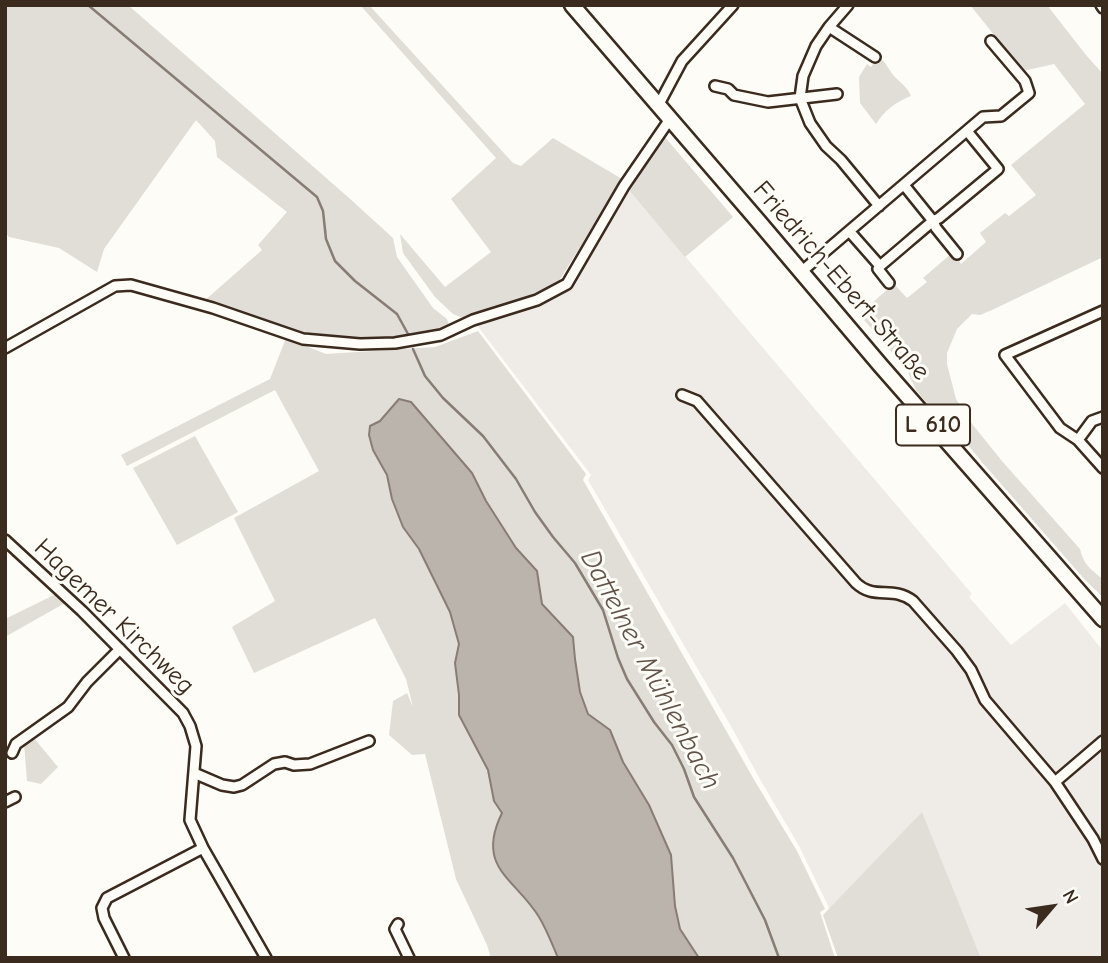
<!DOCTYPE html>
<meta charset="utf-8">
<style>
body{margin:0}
#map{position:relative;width:1108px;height:963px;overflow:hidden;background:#fdfcf7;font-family:"Comic Neue",sans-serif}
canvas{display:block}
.frame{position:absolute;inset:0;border:7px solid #3b2a1e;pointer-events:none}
.north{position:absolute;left:1017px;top:872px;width:70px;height:70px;-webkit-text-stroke:5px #fdfcf7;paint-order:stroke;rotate:61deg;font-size:19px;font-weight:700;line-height:28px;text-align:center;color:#3b2a1e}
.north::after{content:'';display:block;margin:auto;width:24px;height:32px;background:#3b2a1e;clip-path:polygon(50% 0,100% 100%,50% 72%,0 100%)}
</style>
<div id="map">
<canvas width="1108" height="963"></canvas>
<div class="frame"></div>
<div class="north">N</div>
</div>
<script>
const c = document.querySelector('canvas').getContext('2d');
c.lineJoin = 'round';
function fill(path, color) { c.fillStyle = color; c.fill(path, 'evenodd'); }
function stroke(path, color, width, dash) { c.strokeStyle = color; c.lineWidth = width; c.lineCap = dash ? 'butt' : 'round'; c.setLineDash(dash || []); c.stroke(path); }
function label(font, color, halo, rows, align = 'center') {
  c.font = font + ' "Comic Neue",sans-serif'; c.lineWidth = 6; c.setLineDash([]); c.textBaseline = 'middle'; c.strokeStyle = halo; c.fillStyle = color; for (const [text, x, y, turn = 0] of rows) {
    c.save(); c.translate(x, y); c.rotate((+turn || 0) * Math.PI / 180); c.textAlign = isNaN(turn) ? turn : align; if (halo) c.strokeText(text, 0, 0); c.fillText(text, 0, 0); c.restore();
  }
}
fill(new Path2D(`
 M 628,189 L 972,594 L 969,597 L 1011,645 L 1065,603 L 1103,651 L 1103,958 L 981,958 L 922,813 L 830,910 L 799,846 L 761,781 L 732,728 L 588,480 L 591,475 L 473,320 L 570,289 Z`), '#efece7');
fill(new Path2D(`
 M 5,5 L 128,5 L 348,197 L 393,238 L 397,257 L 433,308 L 447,319 L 449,325 L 438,331 L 375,340 L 320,337 L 283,329 L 203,302 L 262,250 L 258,245 L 287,212 L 217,157 L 215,141 L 196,120 L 104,249 L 97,272 L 59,248 L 9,237 L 5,232 Z
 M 360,5 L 369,5 L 513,163 L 521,166 L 553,138 L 622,179 L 559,281 L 541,292 L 465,319 L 453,314 L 435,297 L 403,253 L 400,234 L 445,287 L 491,252 L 451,199 L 496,158 Z
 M 970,5 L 1047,5 L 1086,55 L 1103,74 L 1103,257 L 992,310 L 980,315 L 972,314 L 957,329 L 947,353 L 947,364 L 956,399 L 973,425 L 1002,461 L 1080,549 C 1084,565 1090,569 1103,579 L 1103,597 L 1086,581 L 981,461 L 939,409 L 932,404 L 930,407 L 916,390 L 907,370 L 859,314 L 894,284 L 907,298 L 927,282 L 923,278 L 952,253 L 961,264 L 986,242 L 980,233 L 1005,213 L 1009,216 L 1036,195 L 1011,165 L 1085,104 L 1054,64 L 1023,71 Z
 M 878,57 C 887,62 889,72 897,79 C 904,86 907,87 911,96 C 896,102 885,110 876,124 L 860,103 L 859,77 L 867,64 L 871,67 Z
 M 664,136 L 733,217 L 685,257 L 628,189 Z
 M 478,331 L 586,474 L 583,480 L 756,783 L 797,851 L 825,909 L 820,912 L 835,958 L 491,958 L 487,945 L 456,879 L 425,754 L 412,755 L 389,735 L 393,701 L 407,693 L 413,707 L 406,679 L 375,618 L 254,673 L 232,627 L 275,601 L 234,518 L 319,471 L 275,390 L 127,466 L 121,455 L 270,379 L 286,338 L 326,354 L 435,347 Z
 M 195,436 L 238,512 L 177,545 L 133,468 Z
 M 56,594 L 65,603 L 5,637 L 5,619 Z
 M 33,737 L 58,767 L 41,784 L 27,781 L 24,743 Z
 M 922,812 L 981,958 L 838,958 L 823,915 Z`), '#e1ded7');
const water = new Path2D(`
 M 399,399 L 411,402 L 472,473 L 486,501 L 516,548 L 537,571 L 542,604 L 573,637 L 575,659 L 580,692 L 588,714 L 610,730 L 623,762 L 649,805 L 671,855 L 675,906 L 680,929 L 699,958 L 558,958 C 552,944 547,930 539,917 C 515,878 475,868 502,813 L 494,801 L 488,770 L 459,715 L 459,695 L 455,663 L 459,644 L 450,612 L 419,549 L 403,527 L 392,499 L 387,475 L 373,450 L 369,435 L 370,426 L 380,421 Z`);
fill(water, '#bbb4ad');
stroke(water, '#887d74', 2);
stroke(new Path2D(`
 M 88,5 L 317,197 L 323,211 L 326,239 L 335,261 L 355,281 L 397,314 L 408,334
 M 413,349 L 425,376 L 443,398 L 483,436 L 516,479 L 535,512 L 553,537 L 575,563 L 603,610 L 618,658 L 627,679 L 654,722 L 672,745 L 684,769 L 694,797 L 733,858 L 765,920 L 779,958`), '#887d74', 2.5);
const street = new Path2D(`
 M 848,5 L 829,27 L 816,46 L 803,76 L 800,98 L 810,123 L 826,146 L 841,160 L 879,206
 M 1101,5 L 1103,8
 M 829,27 L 875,57
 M 715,86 L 728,89 L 734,95 L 768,102 L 837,94
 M 658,106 L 682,61 L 733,5
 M 850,232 L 880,266 C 898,251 915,236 933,221 L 904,185
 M 957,254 L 936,228 L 933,221 L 939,218 L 998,169 L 967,131
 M 880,266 L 878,269 L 889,283
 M 801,272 L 983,117 L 1001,116 L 1029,93 L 1025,81 L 991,41
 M 1103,311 L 1005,355 L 1060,428 L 1078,440 L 1103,468
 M 5,348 L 115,286 L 131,285 L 213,308 L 303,339 L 360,344 L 395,343 L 441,335 L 473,320 L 537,300 L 567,284 L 624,186 L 670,119
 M 682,395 L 697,401 L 856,583 C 875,601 892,585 913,601 L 957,651 L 971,670 L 985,700 L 1055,782 L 1093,839 L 1103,859
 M 1078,440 L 1092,421 L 1103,417
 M 5,540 L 82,611 L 183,713 L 190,726 L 196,746 L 190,820 L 203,848 L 266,958
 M 12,753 L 16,744 L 68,707 L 87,682 L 120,649
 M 194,773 L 222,785 L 234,787 L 242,785 L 274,764 L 285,762 L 294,765 L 310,764 L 369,741
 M 1055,782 L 1103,741
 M 5,802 L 15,797
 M 398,924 L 395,929 L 409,958
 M 124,958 L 104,918 L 102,908 L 107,898 L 203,848`);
const primary = new Path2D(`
 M 572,5 L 759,222 L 881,366 L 1103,619`);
stroke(street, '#3b2a1e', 14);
stroke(primary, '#3b2a1e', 19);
stroke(street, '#fdfcf7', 9);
stroke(primary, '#fdfcf7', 14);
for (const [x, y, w] of [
 [933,425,74]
]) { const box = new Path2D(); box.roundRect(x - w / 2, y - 20.5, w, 41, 5); c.fillStyle = '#fdfcf7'; c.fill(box); stroke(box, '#3b2a1e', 2); }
label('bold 24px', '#3b2a1e', null, [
 ["L 610",933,425]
]);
label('26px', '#3b2a1e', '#fdfcf7', [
 ["Friedrich-Ebert-Straße",841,281,49],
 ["Hagemer Kirchweg",114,617,44]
]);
label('italic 28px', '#615349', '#fdfcf7', [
 ["Dattelner Mühlenbach",650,670,62]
]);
</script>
